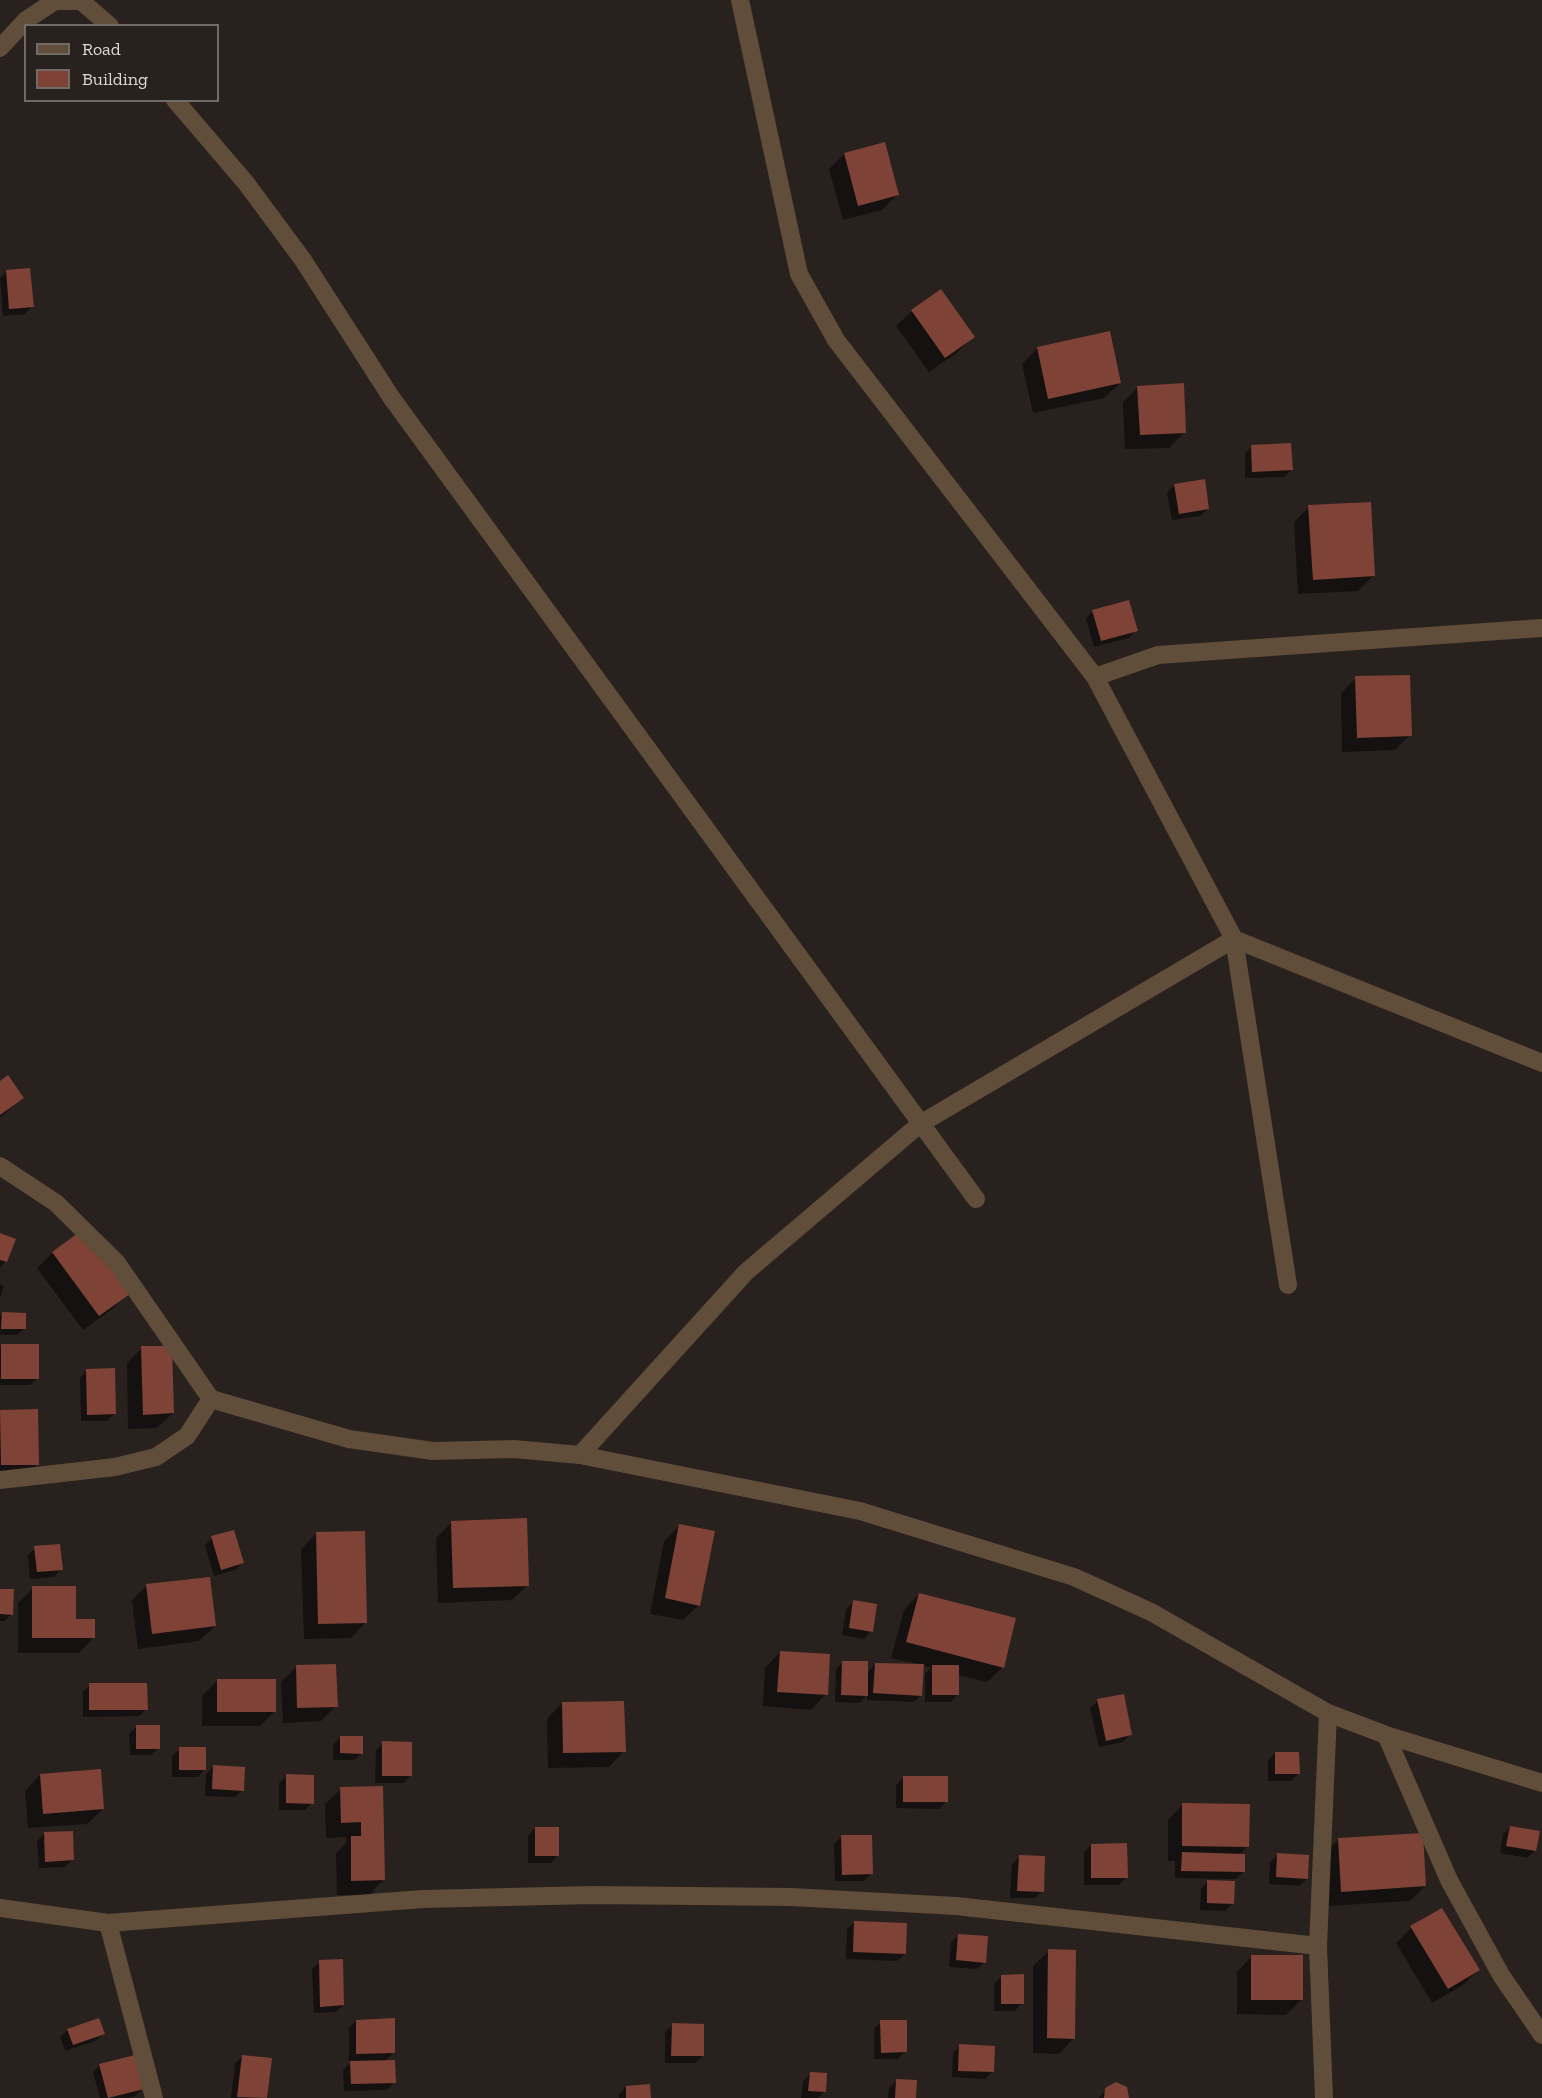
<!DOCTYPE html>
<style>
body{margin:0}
#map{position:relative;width:1542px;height:2098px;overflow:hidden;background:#28211e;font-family:"Zilla Slab",serif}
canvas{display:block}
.legend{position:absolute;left:24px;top:24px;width:195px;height:78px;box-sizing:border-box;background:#28211e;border:2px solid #716b68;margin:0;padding:8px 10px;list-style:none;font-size:18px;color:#dfdad8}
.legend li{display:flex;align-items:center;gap:12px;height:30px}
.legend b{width:30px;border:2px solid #716b68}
</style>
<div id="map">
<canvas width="1542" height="2098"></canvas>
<ul class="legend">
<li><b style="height:8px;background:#604d3a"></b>Road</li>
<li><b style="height:16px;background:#7f4236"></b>Building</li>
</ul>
</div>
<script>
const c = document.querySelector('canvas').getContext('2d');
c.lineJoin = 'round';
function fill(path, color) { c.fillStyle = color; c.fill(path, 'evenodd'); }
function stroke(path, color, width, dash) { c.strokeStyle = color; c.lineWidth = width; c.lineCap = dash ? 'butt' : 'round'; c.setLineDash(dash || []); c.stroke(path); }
fill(new Path2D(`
 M 844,154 L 898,194 L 882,210 L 843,220 L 829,169 Z
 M 7,271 L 33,306 L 25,314 L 3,316 L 0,278 Z
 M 941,291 L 973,336 L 958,352 L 929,372 L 896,326 L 912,311 Z
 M 1038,348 L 1120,383 L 1104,398 L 1033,413 L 1022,364 Z
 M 1138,387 L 1185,432 L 1169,448 L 1125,449 L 1123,402 Z
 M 1252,446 L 1291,470 L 1284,477 L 1245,478 L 1245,453 Z
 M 1174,485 L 1208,509 L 1200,516 L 1172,520 L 1167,493 Z
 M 1309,507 L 1374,575 L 1358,591 L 1298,594 L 1294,522 Z
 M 1093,611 L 1136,630 L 1129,638 L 1094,647 L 1086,619 Z
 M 1356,678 L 1410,735 L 1395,750 L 1342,752 L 1341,693 Z
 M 0,1083 L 22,1098 L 0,1118 Z
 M 82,1232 L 128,1294 L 112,1309 L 83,1330 L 37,1268 L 52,1253 Z
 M 0,1235 L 6,1261 L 0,1267 Z
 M 0,1285 L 4,1286 L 0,1298 Z
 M 3,1313 L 25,1328 L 17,1335 L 0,1335 L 0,1316 Z
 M 2,1345 L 38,1378 L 30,1385 L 0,1385 L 0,1347 Z
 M 142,1348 L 173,1413 L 157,1428 L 128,1429 L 127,1363 Z
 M 87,1370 L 114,1414 L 107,1421 L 81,1421 L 80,1378 Z
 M 0,1411 L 38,1464 L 22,1479 L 0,1480 Z
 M 452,1522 L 528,1585 L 512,1600 L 438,1603 L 436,1538 Z
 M 679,1526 L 699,1605 L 683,1620 L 650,1614 L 664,1541 Z
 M 317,1533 L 366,1622 L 351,1638 L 304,1639 L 301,1549 Z
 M 212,1538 L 242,1563 L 235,1570 L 214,1576 L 205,1545 Z
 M 35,1548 L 61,1569 L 54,1577 L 30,1579 L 28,1555 Z
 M 147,1585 L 215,1626 L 199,1641 L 138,1649 L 132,1600 Z
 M 33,1588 L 94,1637 L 79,1653 L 18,1653 L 18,1603 Z
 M 0,1590 L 12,1614 L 4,1621 L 0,1621 Z
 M 919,1594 L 1003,1667 L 987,1682 L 958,1675 L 958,1694 L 951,1702 L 925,1702 L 925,1674 L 931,1668 L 922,1665 L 921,1695 L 914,1702 L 867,1700 L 867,1695 L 859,1703 L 835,1702 L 836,1669 L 843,1662 L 867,1673 L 875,1664 L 917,1664 L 891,1658 L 904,1610 Z
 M 853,1602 L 871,1631 L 864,1639 L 842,1635 L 846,1609 Z
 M 780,1652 L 826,1694 L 811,1710 L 763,1706 L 765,1668 Z
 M 296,1667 L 336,1706 L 321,1721 L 283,1723 L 281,1682 Z
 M 218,1680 L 275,1711 L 260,1726 L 202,1726 L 202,1696 Z
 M 90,1685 L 146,1709 L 139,1716 L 83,1717 L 83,1692 Z
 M 1098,1701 L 1131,1734 L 1123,1742 L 1099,1747 L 1090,1708 Z
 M 562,1703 L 624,1751 L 609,1767 L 548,1768 L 547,1719 Z
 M 136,1727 L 158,1748 L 151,1755 L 130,1755 L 129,1734 Z
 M 341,1737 L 362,1753 L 354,1760 L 333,1760 L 333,1744 Z
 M 383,1743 L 410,1776 L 403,1783 L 375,1783 L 376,1750 Z
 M 180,1749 L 205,1769 L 198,1777 L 172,1777 L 172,1756 Z
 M 1275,1753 L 1298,1774 L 1291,1781 L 1268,1781 L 1268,1761 Z
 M 214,1766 L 243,1790 L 235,1797 L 205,1796 L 206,1774 Z
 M 40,1775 L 103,1809 L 87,1824 L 28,1828 L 25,1791 Z
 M 286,1776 L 312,1803 L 305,1810 L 279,1810 L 279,1783 Z
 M 904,1777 L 946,1802 L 939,1809 L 896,1808 L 896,1785 Z
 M 381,1788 L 384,1879 L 369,1895 L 337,1895 L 336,1853 L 346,1843 L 346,1837 L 326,1838 L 325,1804 L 341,1789 Z
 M 1183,1804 L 1248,1846 L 1239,1855 L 1244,1871 L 1236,1879 L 1175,1878 L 1175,1861 L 1168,1861 L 1168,1820 Z
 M 1511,1827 L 1535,1851 L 1527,1858 L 1500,1853 L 1503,1834 Z
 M 535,1828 L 558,1855 L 551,1863 L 528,1863 L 528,1836 Z
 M 45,1833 L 72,1860 L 65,1867 L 39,1868 L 37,1841 Z
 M 841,1837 L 871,1873 L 864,1881 L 835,1881 L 834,1844 Z
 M 1339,1839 L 1425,1886 L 1410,1901 L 1326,1906 L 1323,1855 Z
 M 1091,1845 L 1126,1877 L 1119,1885 L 1084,1885 L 1084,1852 Z
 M 1278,1855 L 1307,1879 L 1299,1886 L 1269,1884 L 1270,1862 Z
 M 1020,1856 L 1042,1891 L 1035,1898 L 1010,1898 L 1012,1864 Z
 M 1208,1881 L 1232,1904 L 1225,1911 L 1200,1910 L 1201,1889 Z
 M 855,1922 L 905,1954 L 897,1961 L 846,1959 L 847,1929 Z
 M 1411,1928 L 1478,1970 L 1463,1985 L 1432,2003 L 1396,1943 Z
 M 959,1935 L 985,1962 L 977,1969 L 949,1967 L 951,1942 Z
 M 1049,1951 L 1074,2038 L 1059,2054 L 1033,2053 L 1033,1966 Z
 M 1252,1956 L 1301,2000 L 1286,2015 L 1237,2014 L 1237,1972 Z
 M 320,1962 L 343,2005 L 336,2012 L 314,2013 L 312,1969 Z
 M 1002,1976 L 1022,2003 L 1015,2011 L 994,2011 L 994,1984 Z
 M 356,2021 L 394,2052 L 384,2062 L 394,2082 L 387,2090 L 344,2091 L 343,2070 L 353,2060 L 349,2061 L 349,2028 Z
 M 881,2022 L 905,2051 L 898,2059 L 874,2059 L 874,2029 Z
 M 673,2025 L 703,2056 L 695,2063 L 665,2063 L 665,2032 Z
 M 68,2030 L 103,2034 L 96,2041 L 65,2051 L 60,2037 Z
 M 960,2046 L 993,2071 L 985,2079 L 952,2077 L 953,2053 Z
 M 243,2056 L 270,2060 L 266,2098 L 231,2098 L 235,2063 Z
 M 100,2065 L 142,2089 L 135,2096 L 128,2098 L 100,2098 L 93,2072 Z
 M 810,2074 L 824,2091 L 818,2098 L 801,2098 L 803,2081 Z
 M 896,2081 L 915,2098 L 888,2098 L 889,2088 Z
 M 1108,2086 L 1127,2098 L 1099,2098 Z
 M 626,2087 L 650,2098 L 619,2098 L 619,2094 Z`), '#0007');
fill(new Path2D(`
 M 885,142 L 899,195 L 858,206 L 844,153 Z
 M 30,268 L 34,307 L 9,309 L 6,270 Z
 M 941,289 L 975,337 L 945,358 L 911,310 Z
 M 1110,331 L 1121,383 L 1048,399 L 1037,347 Z
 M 1184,383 L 1186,433 L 1140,435 L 1137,386 Z
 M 1291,443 L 1293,470 L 1252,472 L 1251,445 Z
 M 1205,479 L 1209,509 L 1179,514 L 1174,484 Z
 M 1371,502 L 1375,576 L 1313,580 L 1308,505 Z
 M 1129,600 L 1138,631 L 1101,641 L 1092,610 Z
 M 1410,675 L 1412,736 L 1357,738 L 1355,676 Z
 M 8,1075 L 24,1098 L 0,1115 L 0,1081 Z
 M 82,1230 L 130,1294 L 99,1316 L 52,1252 Z
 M 0,1233 L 16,1239 L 7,1262 L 0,1260 Z
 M 2,1312 L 26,1313 L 26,1329 L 1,1329 Z
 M 1,1344 L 39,1344 L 39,1379 L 1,1379 Z
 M 141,1346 L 172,1346 L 174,1413 L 143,1415 Z
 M 115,1368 L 116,1414 L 87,1415 L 86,1369 Z
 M 38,1409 L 39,1465 L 1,1465 L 0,1410 Z
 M 527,1518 L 529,1586 L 453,1588 L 451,1521 Z
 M 679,1524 L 715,1531 L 700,1606 L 665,1598 Z
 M 234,1530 L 244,1563 L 221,1570 L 211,1536 Z
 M 365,1531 L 367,1623 L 318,1624 L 316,1532 Z
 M 60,1544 L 63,1570 L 37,1572 L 34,1546 Z
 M 210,1577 L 216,1626 L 152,1634 L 146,1584 Z
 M 32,1586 L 76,1586 L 76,1619 L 95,1619 L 95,1638 L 32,1638 Z
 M 0,1589 L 14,1589 L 13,1615 L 0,1614 Z
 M 919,1593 L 1016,1618 L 1004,1668 L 906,1642 Z
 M 853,1600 L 877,1604 L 873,1632 L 849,1628 Z
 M 780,1651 L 830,1654 L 828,1695 L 777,1692 Z
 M 842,1661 L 868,1661 L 868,1696 L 841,1695 Z
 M 875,1663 L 924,1664 L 922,1696 L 873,1693 Z
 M 336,1664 L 338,1707 L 297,1708 L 296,1665 Z
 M 932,1665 L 959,1665 L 959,1695 L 932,1695 Z
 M 217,1679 L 276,1679 L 276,1712 L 217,1712 Z
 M 89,1683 L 147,1683 L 148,1710 L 89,1710 Z
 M 1124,1694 L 1132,1735 L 1106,1741 L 1097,1699 Z
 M 624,1701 L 626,1752 L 563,1753 L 562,1702 Z
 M 136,1725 L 160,1725 L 160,1749 L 136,1749 Z
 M 340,1736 L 363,1736 L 363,1754 L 340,1753 Z
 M 382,1741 L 412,1742 L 412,1776 L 382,1776 Z
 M 179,1747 L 206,1747 L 206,1770 L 179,1770 Z
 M 1275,1752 L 1299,1752 L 1300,1774 L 1275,1774 Z
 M 213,1765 L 245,1767 L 244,1791 L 212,1789 Z
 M 101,1769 L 104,1809 L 43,1814 L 40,1774 Z
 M 286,1774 L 314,1775 L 314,1804 L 286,1803 Z
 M 903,1776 L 948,1776 L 948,1802 L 903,1802 Z
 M 383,1786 L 385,1880 L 351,1881 L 351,1836 L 361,1836 L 361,1822 L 341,1823 L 340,1787 Z
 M 1182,1803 L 1250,1804 L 1249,1847 L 1182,1846 Z
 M 1510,1826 L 1540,1831 L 1536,1851 L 1506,1846 Z
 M 535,1827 L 559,1827 L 559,1856 L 535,1856 Z
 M 73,1831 L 74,1860 L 45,1862 L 44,1832 Z
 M 1423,1833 L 1426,1886 L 1341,1892 L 1338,1838 Z
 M 841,1835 L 872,1835 L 873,1874 L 842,1875 Z
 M 1127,1843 L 1128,1878 L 1091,1878 L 1091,1844 Z
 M 1182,1852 L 1245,1854 L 1245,1872 L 1181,1871 Z
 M 1277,1853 L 1309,1855 L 1308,1879 L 1276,1877 Z
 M 1019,1855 L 1045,1856 L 1044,1892 L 1017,1891 Z
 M 1207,1880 L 1235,1881 L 1234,1904 L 1207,1903 Z
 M 1442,1908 L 1480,1970 L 1448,1989 L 1410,1926 Z
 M 854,1921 L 907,1923 L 906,1954 L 853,1952 Z
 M 958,1934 L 988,1936 L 986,1963 L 956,1960 Z
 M 1048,1949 L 1076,1950 L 1075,2039 L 1047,2038 Z
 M 1251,1955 L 1303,1955 L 1303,2000 L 1251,2000 Z
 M 343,1959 L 344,2005 L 320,2007 L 319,1960 Z
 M 1024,1974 L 1024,2004 L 1001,2004 L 1001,1975 Z
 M 99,2018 L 105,2034 L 73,2045 L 67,2029 Z
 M 395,2018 L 395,2053 L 356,2054 L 356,2020 Z
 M 880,2020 L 907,2020 L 907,2052 L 881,2053 Z
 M 672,2023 L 704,2024 L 704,2056 L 671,2056 Z
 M 959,2044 L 995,2046 L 994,2072 L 958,2071 Z
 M 135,2055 L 144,2089 L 108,2098 L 99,2064 Z
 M 242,2055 L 272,2058 L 267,2098 L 237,2097 Z
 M 395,2060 L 396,2083 L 351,2084 L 350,2061 Z
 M 810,2072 L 827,2073 L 826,2092 L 808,2091 Z
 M 896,2079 L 917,2080 L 916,2098 L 895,2098 Z
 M 1116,2082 L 1127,2087 L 1129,2098 L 1104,2098 L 1105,2088 Z
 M 650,2084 L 651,2098 L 626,2098 L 626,2086 Z`), '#7f4236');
stroke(new Path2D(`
 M 740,0 L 799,274 L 836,340 L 1095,677 L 1234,939 L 1288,1285
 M 0,48 L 26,20 L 55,1 L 81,1 L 110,26
 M 175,100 L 246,183 L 303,260 L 391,397 L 976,1199
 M 1095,677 L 1158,655 L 1542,628
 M 0,1166 L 56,1203 L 117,1263 L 211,1399 L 349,1439 L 433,1451 L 514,1449 L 580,1455 L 860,1511 L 1074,1577 L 1151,1612 L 1328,1713 L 1386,1735 L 1542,1783
 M 580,1455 L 746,1272 L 920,1124 L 1234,939 L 1542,1063
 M 0,1480 L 115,1467 L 156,1457 L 187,1436 L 211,1399
 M 1386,1735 L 1449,1880 L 1501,1975 L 1542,2035
 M 0,1908 L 108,1923 L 423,1899 L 592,1895 L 792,1897 L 956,1906 L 1318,1946
 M 108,1923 L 154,2098
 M 1324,2098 L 1318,1946 L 1328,1713`), '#604d3a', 18);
</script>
